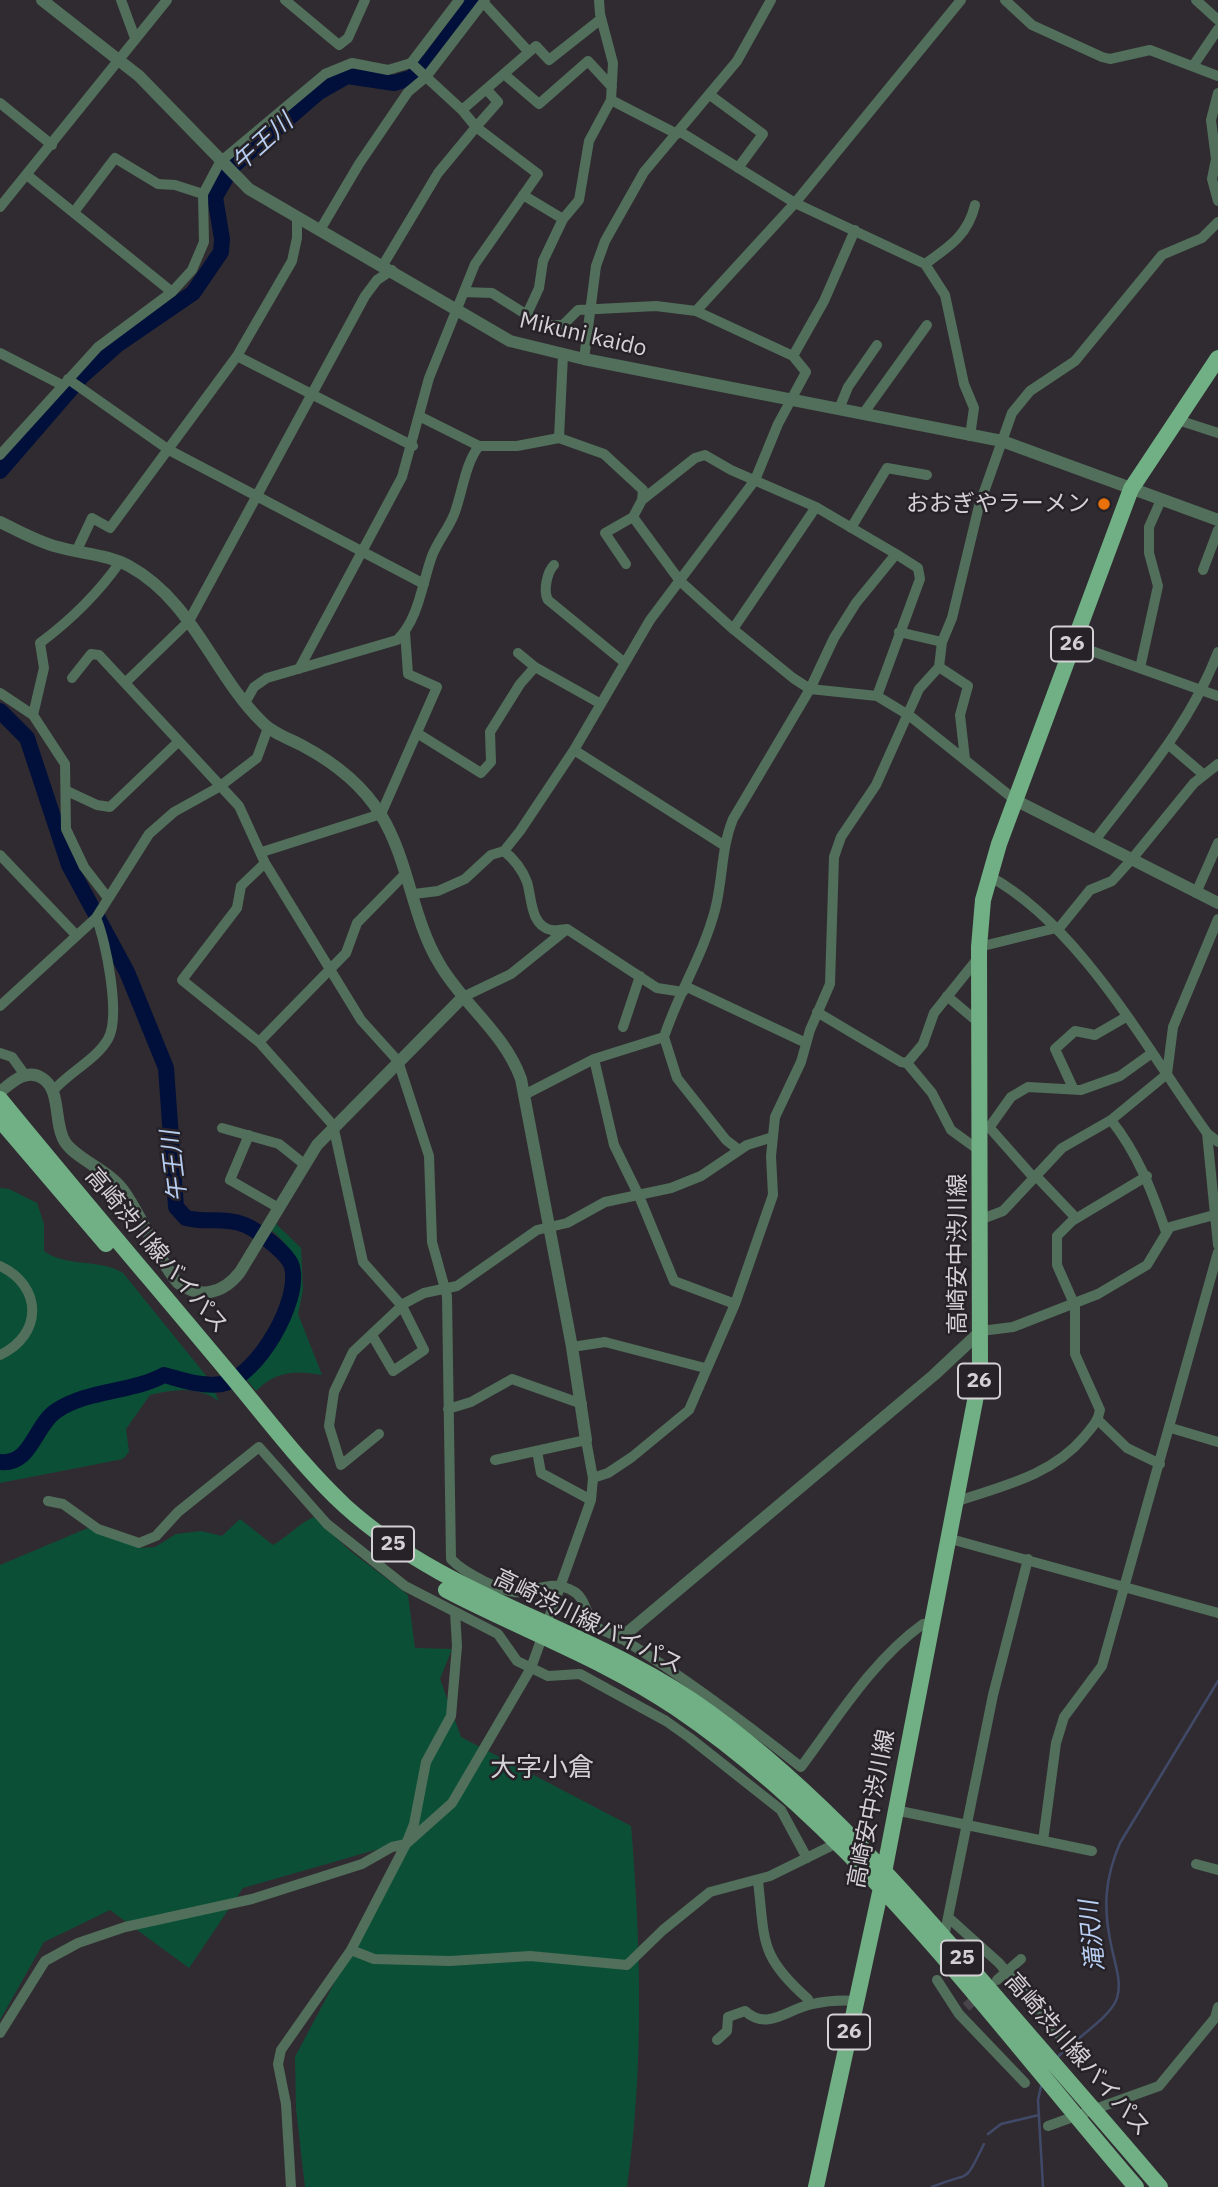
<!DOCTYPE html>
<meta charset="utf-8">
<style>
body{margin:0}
canvas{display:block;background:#302b31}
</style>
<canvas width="1218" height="2187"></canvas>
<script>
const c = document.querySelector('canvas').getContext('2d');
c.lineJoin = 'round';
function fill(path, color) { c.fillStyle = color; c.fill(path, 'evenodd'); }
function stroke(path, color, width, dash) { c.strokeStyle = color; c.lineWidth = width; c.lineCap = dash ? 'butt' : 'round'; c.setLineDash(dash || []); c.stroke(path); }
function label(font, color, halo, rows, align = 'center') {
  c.font = font + ' "IBM Plex Sans","Noto Sans JP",sans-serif'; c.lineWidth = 5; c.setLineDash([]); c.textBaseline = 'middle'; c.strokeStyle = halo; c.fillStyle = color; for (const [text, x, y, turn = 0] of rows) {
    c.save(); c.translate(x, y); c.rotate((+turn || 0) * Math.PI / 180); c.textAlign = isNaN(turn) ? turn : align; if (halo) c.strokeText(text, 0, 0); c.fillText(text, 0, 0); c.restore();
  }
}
fill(new Path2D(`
 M 0,1188 L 9,1189 L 37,1203 L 44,1224 L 44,1251 C 67,1268 99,1258 123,1273 L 208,1378 L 219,1401 C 197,1386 175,1389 150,1395 L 126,1429 L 129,1452 L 123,1459 L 0,1483 Z
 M 274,1222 L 301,1248 L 303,1290 L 298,1314 L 322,1375 C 295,1370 276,1371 256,1391 L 245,1378 C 279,1339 325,1270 270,1229 Z
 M 314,1517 L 349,1550 L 408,1595 L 415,1648 L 452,1649 L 440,1679 L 461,1737 L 631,1826 C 641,1945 644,2068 627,2187 L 305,2187 L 296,2108 L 295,2057 L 410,1840 L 243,1888 L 189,1968 L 110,1910 L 44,1942 L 0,2020 L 0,1565 L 88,1528 L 139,1548 L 155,1547 L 176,1534 L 201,1531 L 222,1536 L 240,1519 L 273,1545 C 289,1536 298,1524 314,1517 Z`), '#0b5036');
stroke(new Path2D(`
 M 1056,2059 C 1071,2041 1111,2018 1117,1998 C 1122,1982 1115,1964 1112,1949 C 1103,1910 1104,1880 1120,1843 L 1218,1681
 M 1042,2082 L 1038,2100 L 1043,2187
 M 988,2134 L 1001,2124 L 1039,2115
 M 932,2187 C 972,2170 963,2187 984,2144`), '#404a68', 2.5);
stroke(new Path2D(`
 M 0,471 L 82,376 L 117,345 L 193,293 L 221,252 L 222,239 L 215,197 L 232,167 L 319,92 L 347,76 L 394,83 L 411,78 L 430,60 L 475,0
 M 0,711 L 27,738 L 69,865 L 127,972 L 166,1068 L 176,1207 L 186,1218 C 205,1223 226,1217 245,1225 C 257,1230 289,1254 292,1267 C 301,1301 257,1377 222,1384 C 201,1387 183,1380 164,1375 C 131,1393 89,1389 56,1411 C 34,1426 32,1465 0,1462`), '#00103a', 16);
stroke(new Path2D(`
 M 966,2007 L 982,1993`), '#49444a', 10, [10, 5]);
stroke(new Path2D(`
 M 121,0 L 135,38
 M 285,0 L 339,45 L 348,38 L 365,0
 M 599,0 L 600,14 L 613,63 L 611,100 L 677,134
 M 1005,0 L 1032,25 L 1102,57 L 1110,59 L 1150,50 L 1218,76
 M 1196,0 L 1218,20
 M 483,2 L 528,51
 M 1193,66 L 1218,29
 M 504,74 L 539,104 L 588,61 L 612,87
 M 1218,93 L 1211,120 L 1216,159 L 1212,179 L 1218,201
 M 710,95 L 763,134 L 738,168
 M 0,103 L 52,145
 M 462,110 L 536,46 L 549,60 L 601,19
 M 679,131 L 795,203 L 925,264 C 949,247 968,235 975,205
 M 27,175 L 172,292
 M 523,195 L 563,219
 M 0,207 L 167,0
 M 74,212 L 115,158 L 158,184 L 175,185 L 203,194
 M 320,230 L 359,164 L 408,92 L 426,77 L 485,0
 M 925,264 L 945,295 L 964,384 L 974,408 L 970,436
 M 383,265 L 438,173 L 476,127 L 462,110 L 411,63
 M 392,270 L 377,280 L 365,296 L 189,621 L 125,683 L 239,806 L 265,863 L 361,1020 L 398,1061 L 429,1156 L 432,1242 L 447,1296 L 451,1559 C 463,1572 505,1595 522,1592 C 540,1589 555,1580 573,1591 C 588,1599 585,1620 600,1629 C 607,1633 616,1635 624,1640 C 686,1678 744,1722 801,1767 C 838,1717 873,1660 923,1624 L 930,1624
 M 696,311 L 795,203 L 961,0
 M 527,314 L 539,288 L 543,261 L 563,219 L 579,200 L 589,141 L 611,100
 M 0,353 L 62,385
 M 237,356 L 413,446
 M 793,356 L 824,301 L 855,230
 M 584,359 L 596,266 L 605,241 L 644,172 L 737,61 L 771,0
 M 68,379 L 169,450 L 424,584
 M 839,409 L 848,387 L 877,345
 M 863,414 L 927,325
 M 421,417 L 479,446
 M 1178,420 L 1218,433
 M 559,438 L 563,355
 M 0,455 L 98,347 L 172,292 L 192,270 L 204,242 L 203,194 L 220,162 L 325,74 L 352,63 L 388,70 L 411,63 L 459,0
 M 851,528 L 887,468 L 927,475
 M 76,552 L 92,518 L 110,528 L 237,356 L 292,261 L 297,238 L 297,217
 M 626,564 L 605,533 L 633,517
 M 554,565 C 547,572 543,591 548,600 L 625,663
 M 1203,570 L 1218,530
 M 733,629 L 816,507
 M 899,632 L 942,642
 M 1072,644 L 1218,696
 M 518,653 L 535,667 L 601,704
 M 939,667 L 968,686 L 960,715 L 965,759
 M 1140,668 L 1158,586 L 1149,553 L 1149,527 L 1161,500
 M 299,669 L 402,477 L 429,378 L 475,264 L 538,174 L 476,127 L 498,102 L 487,90
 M 72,678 L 91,654 L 99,655 L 125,683
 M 0,693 L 33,715 L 65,764 L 66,829 L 84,867 L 108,898
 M 877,696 L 920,579 L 918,568 L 896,554
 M 246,701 L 254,687 L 267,678 L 397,640 C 419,619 422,583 432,556 C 438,540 450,527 455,512 C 463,490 465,464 479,446 L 517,446 L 559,438 L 604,454 L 643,490 L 642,500 L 633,517 L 680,581 L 733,629 L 793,678 L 810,689 L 877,696 L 910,716 L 1015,800
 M 33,715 L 44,668 L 40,643 C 72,619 97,595 120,562
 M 417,733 L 481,773 L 491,762 L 490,732 L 520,684 L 535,667
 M 1169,745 L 1204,775
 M 574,750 L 725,846
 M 67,791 L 97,805 L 110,807 L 178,742
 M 1096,839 C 1142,779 1191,723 1218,652
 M 504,851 C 514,859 522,869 527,882 C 532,898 530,925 551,930 C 556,931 562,929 567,929 L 657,988 L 683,992
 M 262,852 L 381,814 L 437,687 L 408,674 L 405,632
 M 0,855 L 76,935
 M 265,863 L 241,886 L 237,908 L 182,980 L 259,1042 L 333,1125 L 363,1262 L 402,1306 L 424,1350 L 393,1371 L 372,1335
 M 989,876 C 1081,926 1147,1050 1207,1133 L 1218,1142
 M 1196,893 L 1218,843
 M 414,894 L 438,891 L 465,879 L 491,855 L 504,851 L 520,831 L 574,750 L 650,620 L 755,480 L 778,424 L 806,372 L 793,356 L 696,311 L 656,306 L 578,310 L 563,325 L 543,325 L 492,293 L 464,292
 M 979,947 L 1060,927 L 1090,890 L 1112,881 L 1132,859 L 1194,783 L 1218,764
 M 687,987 L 806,1043
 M 947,996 L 973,1018 L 980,1019
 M 463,997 L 511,974 L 567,929
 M 0,1006 L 96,918 L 149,834 L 174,812 L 219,787 L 257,758 L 268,728
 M 817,1012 L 901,1062 L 907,1063 L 932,1093 L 951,1130 L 980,1151
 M 623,1027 L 640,976
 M 664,1037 L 677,1078 L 726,1140 L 739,1150
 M 259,1042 L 346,953 L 357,923 L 406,873
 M 0,1053 L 12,1057 L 25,1075
 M 594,1059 L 614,1145 L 639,1196 L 674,1281 L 735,1304
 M 907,1063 L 923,1044 L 934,1013 L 979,957
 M 1073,1088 L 1055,1049 L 1075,1031 L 1095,1035 L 1126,1017
 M 53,1091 C 69,1072 96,1060 108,1039 C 121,1017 106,940 96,918
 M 526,1094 L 594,1059 L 664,1037 C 678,994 703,955 715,910 C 723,880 721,848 733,819 L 810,689 L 834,638 L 856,603 L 896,554 L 816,507 L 731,470 L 705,455 L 695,458 L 642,500
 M 1111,1120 C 1138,1154 1152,1191 1166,1232
 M 989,1127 L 1034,1178
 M 222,1128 L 279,1144 L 304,1164
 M 980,1132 L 991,1125 L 1011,1097 L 1028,1087 L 1081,1090 L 1120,1076 L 1152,1053
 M 1207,1133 L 1218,1245
 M 249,1135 L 230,1180 L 277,1207
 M 1036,1176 L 1076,1218
 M 982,1219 L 1003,1211 L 1062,1148 L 1111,1120 L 1167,1074 L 1173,1027 L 1218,919
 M 0,1266 C 43,1286 43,1335 0,1355
 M 981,1331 L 1013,1327 L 1098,1294 L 1147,1265 L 1170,1227 L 1214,1215
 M 572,1347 L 605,1342 L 705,1368
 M 448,1409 L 471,1402 L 512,1379 L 582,1404
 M 1098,1420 L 1127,1448 L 1160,1464
 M 1171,1428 L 1218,1442
 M 379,1434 L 341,1465 L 329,1426 L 334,1392 L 353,1352 L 405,1303 L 424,1293 L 457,1286 L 537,1230 L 567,1223 L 605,1202 L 671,1188 L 701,1176 L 747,1145 L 773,1137
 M 537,1451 L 541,1473 L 591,1500
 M 593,1478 L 608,1473 L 632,1457 L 689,1410 L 735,1304 L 773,1195 L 771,1156 L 775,1117 L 801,1062 L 810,1030 L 830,984 L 834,857 L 841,837 L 876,785 L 919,689 L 939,667 L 942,642 L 952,618 L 979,506 L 1012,413 L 1030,391 L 1075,361 L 1162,255 L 1202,238 L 1218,222
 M 48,1501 L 63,1504 L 98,1529 L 139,1543 L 156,1536 L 178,1512 L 259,1447 L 327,1524 L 405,1586 L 498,1634 L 517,1661 L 548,1676 L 580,1674 L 666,1721 L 690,1738 L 781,1810 L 807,1858
 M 955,1502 C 1002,1486 1051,1476 1084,1437 C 1091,1428 1098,1422 1100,1410 L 1075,1354 L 1075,1306 L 1057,1265 L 1057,1236 L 1072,1221 L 1147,1176
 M 947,1538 L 1218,1613
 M 895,1810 L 1092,1851
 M 1043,1841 L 1056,1743 L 1064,1717 L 1102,1666 L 1218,1252
 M 1196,1864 L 1218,1870
 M 758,1881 C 765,1941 759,1956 808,1999 L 809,2004
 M 949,1918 L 999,1963 L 1059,2035
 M 944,1937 L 993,1695 L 1028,1559
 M 351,1950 L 374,1959 L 450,1961 L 530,1956 L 627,1965 L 663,1930 L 710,1892 L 770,1876 L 837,1843
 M 937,1980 L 959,2014 L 1025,2083
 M 997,1980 L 1021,1959
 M 0,2033 L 45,1961 L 78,1943 L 125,1927 L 252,1899 L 362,1864 L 392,1847 L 406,1844 L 414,1824 L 426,1762 L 451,1716 L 457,1646 L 455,1612
 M 717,2040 L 727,2031 L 728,2017 L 745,2011 C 768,2032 789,2008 812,2004 C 826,2001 842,2000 856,2001
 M 1048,2126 L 1159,2086 L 1215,2018 L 1218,2007
 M 291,2187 L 286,2104 L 278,2064 L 281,2050 L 351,1950 L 406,1844 L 452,1803 L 531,1668 L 591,1500 L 593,1478 L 586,1440 L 495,1460`), '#516f5a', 10);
stroke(new Path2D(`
 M 42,0 L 139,76 L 249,189 L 510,341 L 584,359 L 1002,441 L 1218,520
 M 0,522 C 19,531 38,542 58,547 C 82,554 107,554 129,566 C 193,601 213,674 262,722 C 272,733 290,739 303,746 C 335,763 362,784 381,815 C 409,861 412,918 439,963 C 463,1005 504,1032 521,1079 L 572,1347 L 586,1440
 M 1015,800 L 1218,903
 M 0,1092 C 12,1082 26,1068 42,1078 C 62,1090 53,1123 65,1142 C 76,1159 107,1169 123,1190 C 144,1219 155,1255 178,1283 C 200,1299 223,1294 240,1272 L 317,1145 L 463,997
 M 621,1638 L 934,1375 L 981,1331`), '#516f5a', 12);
stroke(new Path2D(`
 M 0,1099 C 75,1191 152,1281 228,1372 C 266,1417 302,1466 345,1506 C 451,1602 597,1629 710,1713 C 819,1793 908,1895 996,1997 C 1051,2061 1106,2123 1160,2187
 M 0,1120 L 106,1244
 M 446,1590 C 522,1630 604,1659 676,1708 C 858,1831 994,2022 1136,2187
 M 816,2187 L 881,1888 L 980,1375 L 979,947 L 983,900 L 999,844 L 1131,489 L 1218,358`), '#70b084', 16);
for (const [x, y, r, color] of [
 [1104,504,7,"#e8710a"]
]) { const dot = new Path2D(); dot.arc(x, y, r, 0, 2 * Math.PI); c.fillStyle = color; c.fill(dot); stroke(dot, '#262227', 2.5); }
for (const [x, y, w] of [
 [1072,644,42],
 [979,1381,42],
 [393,1544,42],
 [962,1958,42],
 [849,2032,42]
]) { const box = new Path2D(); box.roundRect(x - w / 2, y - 17.5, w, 35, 5); c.fillStyle = '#262227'; c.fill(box); stroke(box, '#d4d1d5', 2); }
label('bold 21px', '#d4d1d5', null, [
 ["26",1072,644],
 ["26",979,1381],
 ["25",393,1544],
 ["25",962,1958],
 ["26",849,2032]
]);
label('23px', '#d4d1d5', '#262227', [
 ["Mikuni kaido",583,335,13],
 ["高崎渋川線バイパス",156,1251,50],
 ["高崎安中渋川線",958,1254,-90],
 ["高崎渋川線バイパス",588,1622,26],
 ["高崎安中渋川線",872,1809,-79],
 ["高崎渋川線バイパス",1077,2055,49]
]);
label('23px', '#d4d1d5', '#262227', [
 ["おおぎやラーメン",1090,504]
], 'right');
label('italic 24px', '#b8cef2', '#262227', [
 ["午王川",263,143,-42],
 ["午王川",175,1166,-97],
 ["滝沢川",1093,1936,-96]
]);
label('26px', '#d4d1d5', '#262227', [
 ["大字小倉",542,1768]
]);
</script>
